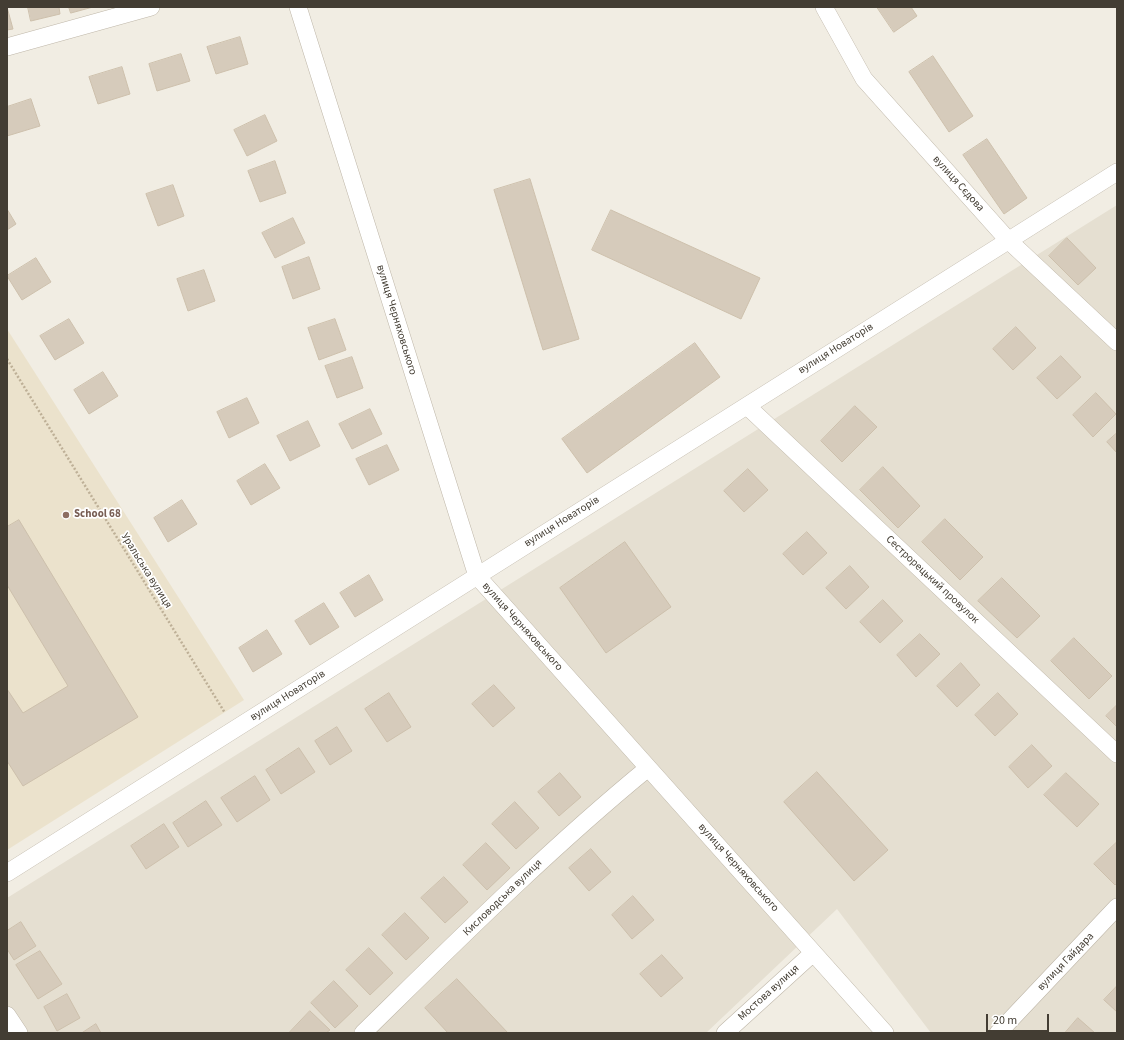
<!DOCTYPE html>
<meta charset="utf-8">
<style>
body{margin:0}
#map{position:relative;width:1124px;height:1040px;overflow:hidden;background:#f1ede3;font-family:"Source Sans 3",sans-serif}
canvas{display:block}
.frame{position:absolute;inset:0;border:8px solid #433d33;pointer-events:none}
.scale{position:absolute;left:986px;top:1014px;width:63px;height:18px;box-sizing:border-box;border:2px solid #433d33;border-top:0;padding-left:5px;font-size:12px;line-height:14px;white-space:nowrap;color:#433d33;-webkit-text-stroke:3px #fff;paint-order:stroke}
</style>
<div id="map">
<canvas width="1124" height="1040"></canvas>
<div class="frame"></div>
<div class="scale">20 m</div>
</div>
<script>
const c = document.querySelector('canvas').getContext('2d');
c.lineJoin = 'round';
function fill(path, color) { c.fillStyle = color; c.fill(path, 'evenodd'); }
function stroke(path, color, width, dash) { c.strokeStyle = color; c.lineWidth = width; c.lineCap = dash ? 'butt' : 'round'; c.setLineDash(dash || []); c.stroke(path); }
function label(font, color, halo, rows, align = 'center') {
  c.font = font + ' "Source Sans 3",sans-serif'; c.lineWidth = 3.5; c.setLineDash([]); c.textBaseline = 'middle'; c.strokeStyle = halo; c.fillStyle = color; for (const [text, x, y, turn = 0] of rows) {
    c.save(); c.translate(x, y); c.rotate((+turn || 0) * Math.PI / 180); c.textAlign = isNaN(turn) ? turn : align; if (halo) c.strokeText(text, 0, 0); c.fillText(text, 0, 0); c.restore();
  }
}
fill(new Path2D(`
 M 1117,205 L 1117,1033 L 931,1033 L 837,909 L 706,1033 L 7,1033 L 7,898 Z`), '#e5dfd1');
fill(new Path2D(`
 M 7,329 L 244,700 L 7,850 Z`), '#ebe2cc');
const building = new Path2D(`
 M 7,7 L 13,29 L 7,30 Z
 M 28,7 L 59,7 L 60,14 L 31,21 Z
 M 69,7 L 93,7 L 71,13 Z
 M 877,7 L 911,7 L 917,16 L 894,32 Z
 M 240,37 L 248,64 L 216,74 L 207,47 Z
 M 181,54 L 190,81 L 157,91 L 149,64 Z
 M 933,56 L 973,116 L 949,132 L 909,72 Z
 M 122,67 L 130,94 L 98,104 L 89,77 Z
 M 31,99 L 40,126 L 7,136 L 7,107 Z
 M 265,115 L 277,141 L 247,156 L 234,130 Z
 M 987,139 L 1027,198 L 1004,214 L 963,155 Z
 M 275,161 L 286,193 L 260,202 L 248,171 Z
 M 530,179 L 579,339 L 543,350 L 494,190 Z
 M 173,185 L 184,216 L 158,226 L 146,194 Z
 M 7,209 L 16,224 L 7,230 Z
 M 611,210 L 760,278 L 741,319 L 592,250 Z
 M 293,218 L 305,243 L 275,258 L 262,233 Z
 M 1067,238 L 1096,268 L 1078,285 L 1049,256 Z
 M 309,257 L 320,289 L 293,299 L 282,267 Z
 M 36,258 L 51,282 L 22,300 L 7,276 Z
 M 204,270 L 215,301 L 188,311 L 177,279 Z
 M 69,319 L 84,343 L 55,360 L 40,336 Z
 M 335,319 L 346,350 L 319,360 L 308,328 Z
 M 1016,327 L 1036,348 L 1013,370 L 993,349 Z
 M 695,343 L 720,377 L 587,473 L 562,439 Z
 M 1061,356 L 1081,377 L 1057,399 L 1037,378 Z
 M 352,357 L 363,388 L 337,398 L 325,366 Z
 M 103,372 L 118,396 L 89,414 L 74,390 Z
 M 1096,393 L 1116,414 L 1093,437 L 1073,415 Z
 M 247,398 L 259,423 L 229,438 L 217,412 Z
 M 855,406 L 877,427 L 842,462 L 821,441 Z
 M 370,409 L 382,434 L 352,449 L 339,424 Z
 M 308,421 L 320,446 L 290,461 L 277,436 Z
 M 1117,433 L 1117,453 L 1107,442 Z
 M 387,445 L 399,470 L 369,485 L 356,459 Z
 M 265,464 L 280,488 L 251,505 L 237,481 Z
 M 883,467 L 920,506 L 898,528 L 860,490 Z
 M 748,469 L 768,490 L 744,512 L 724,491 Z
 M 182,500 L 197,524 L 168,542 L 154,518 Z
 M 945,519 L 983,557 L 960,580 L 922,542 Z
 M 19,520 L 138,717 L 23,786 L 7,761 L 7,689 L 23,713 L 68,686 L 7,585 L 7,527 Z
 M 807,532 L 827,553 L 803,575 L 783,554 Z
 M 625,542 L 671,607 L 606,653 L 560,588 Z
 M 850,566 L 869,587 L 846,609 L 826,588 Z
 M 369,575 L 383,600 L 355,617 L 340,593 Z
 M 1002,578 L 1040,616 L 1017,638 L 978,601 Z
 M 883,600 L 903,621 L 880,643 L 860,622 Z
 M 324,603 L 339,627 L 310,645 L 295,621 Z
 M 267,630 L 282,654 L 253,672 L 239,648 Z
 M 920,634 L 940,654 L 916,677 L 897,655 Z
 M 1074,638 L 1112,676 L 1089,699 L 1051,661 Z
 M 961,663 L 980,685 L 957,707 L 937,686 Z
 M 494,685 L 515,708 L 493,727 L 472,704 Z
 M 389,693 L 411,727 L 387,742 L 365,709 Z
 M 998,693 L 1018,714 L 995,736 L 975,715 Z
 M 1117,705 L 1117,727 L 1106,716 Z
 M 337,727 L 352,751 L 330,765 L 315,741 Z
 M 1032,745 L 1052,766 L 1028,788 L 1009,767 Z
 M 299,748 L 315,772 L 281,794 L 266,770 Z
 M 817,772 L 888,850 L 854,881 L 784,802 Z
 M 560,773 L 581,797 L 559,816 L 538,792 Z
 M 1066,773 L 1099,804 L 1077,827 L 1044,795 Z
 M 255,776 L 270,800 L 237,822 L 221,798 Z
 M 206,801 L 222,825 L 188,847 L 173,823 Z
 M 515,802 L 539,828 L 516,849 L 492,824 Z
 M 164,824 L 179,847 L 146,869 L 131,846 Z
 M 1117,842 L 1117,883 L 1115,885 L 1094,864 Z
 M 486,843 L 510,868 L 487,890 L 463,865 Z
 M 591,849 L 611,872 L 589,891 L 569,868 Z
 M 444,877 L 468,902 L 445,923 L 421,898 Z
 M 633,896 L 654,920 L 632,939 L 612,915 Z
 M 405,913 L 429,938 L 406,960 L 382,935 Z
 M 21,922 L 36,946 L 14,960 L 7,949 L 7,931 Z
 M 369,948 L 393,973 L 370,995 L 346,970 Z
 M 40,951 L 62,984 L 38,999 L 16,965 Z
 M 662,955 L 683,978 L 661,997 L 640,974 Z
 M 457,979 L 508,1033 L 448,1033 L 425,1008 Z
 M 334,981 L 358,1006 L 335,1028 L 311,1003 Z
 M 1117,986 L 1117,1012 L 1104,1000 Z
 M 67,994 L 80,1018 L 57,1031 L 44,1007 Z
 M 310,1011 L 330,1030 L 326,1033 L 289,1033 Z
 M 1078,1018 L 1095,1033 L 1065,1033 Z
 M 96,1024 L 101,1033 L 82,1033 Z`);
fill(building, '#d6cbbb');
stroke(building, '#cdc0ac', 1);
const street = new Path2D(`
 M 298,7 L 477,576 L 885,1033
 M 824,7 L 864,79 L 1008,240 L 1117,342
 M 7,47 L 151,7
 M 747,406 L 1117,754
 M 7,873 L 1117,172
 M 7,1015 L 19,1033
 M 363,1033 C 456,942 548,850 648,768
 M 725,1033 L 813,953
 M 998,1033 L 1117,907`);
stroke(street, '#bfb7a9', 18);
stroke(new Path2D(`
 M 7,359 L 225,713`), '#beb097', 2.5, [2, 2]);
stroke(street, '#fff', 17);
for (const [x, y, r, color] of [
 [66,515,4,"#8d6e63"]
]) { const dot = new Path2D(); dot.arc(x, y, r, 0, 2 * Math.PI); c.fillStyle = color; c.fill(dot); stroke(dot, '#fff', 1.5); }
label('11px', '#433d33', '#fff', [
 ["вулиця Сєдова",958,184,48],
 ["вулиця Черняховського",396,320,73],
 ["вулиця Новаторів",836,349,-32],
 ["вулиця Новаторів",562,522,-32],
 ["Уральська вулиця",146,571,58],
 ["Сестрорецький провулок",932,580,43],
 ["вулиця Черняховського",522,627,48],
 ["вулиця Новаторів",288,696,-32],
 ["вулиця Черняховського",738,868,48],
 ["Кисловодська вулиця",503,898,-44],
 ["вулиця Гайдара",1066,962,-46],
 ["Мостова вулиця",769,993,-42]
]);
label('bold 11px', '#785e54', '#fff', [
 ["School 68",74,515]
], 'left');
</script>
